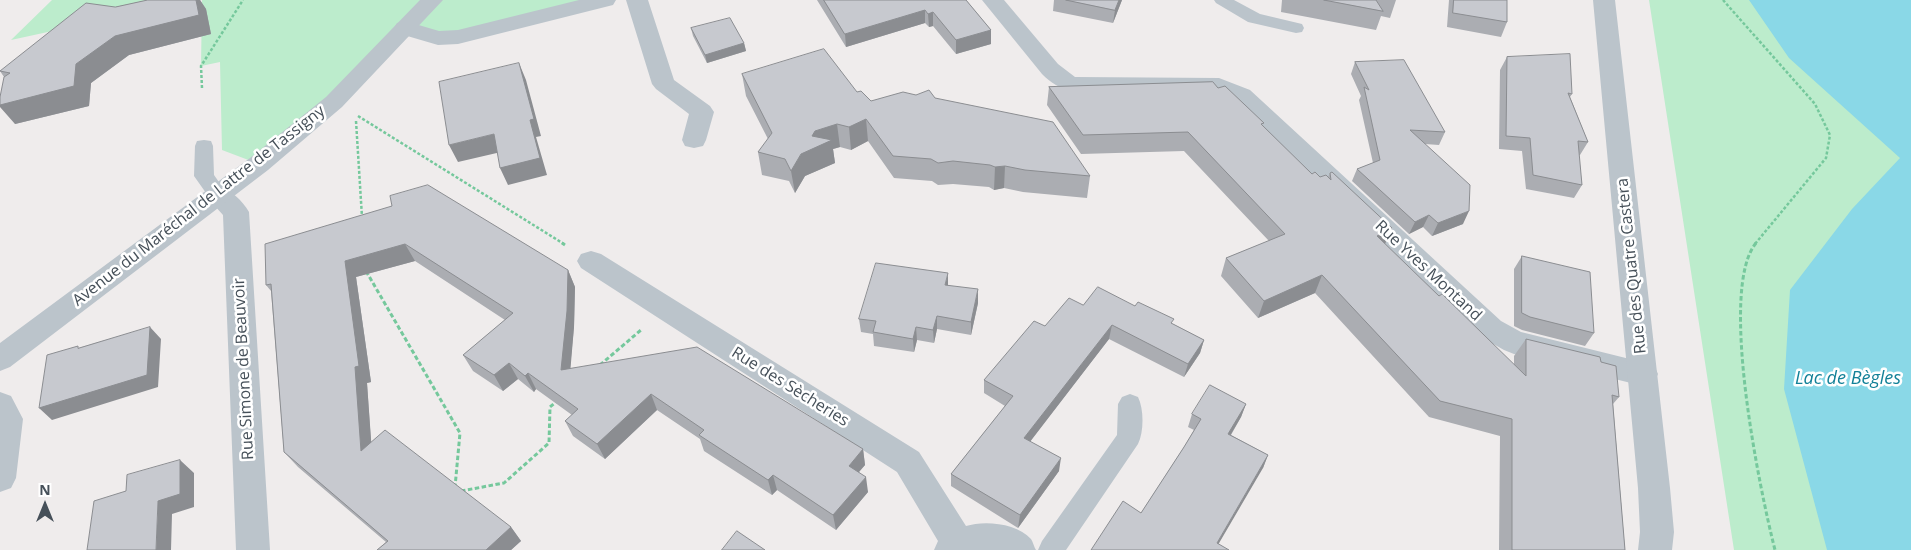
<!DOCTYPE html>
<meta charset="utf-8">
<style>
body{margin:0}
#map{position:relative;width:1911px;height:550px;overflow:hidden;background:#efecec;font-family:"Open Sans",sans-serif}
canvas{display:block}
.north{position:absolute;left:20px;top:480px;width:50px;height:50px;-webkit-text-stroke:4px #fff;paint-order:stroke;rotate:0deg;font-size:14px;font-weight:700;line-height:20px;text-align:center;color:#465059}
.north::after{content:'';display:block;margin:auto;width:18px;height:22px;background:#465059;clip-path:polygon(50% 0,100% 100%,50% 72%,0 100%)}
</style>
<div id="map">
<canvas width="1911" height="550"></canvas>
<div class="north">N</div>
</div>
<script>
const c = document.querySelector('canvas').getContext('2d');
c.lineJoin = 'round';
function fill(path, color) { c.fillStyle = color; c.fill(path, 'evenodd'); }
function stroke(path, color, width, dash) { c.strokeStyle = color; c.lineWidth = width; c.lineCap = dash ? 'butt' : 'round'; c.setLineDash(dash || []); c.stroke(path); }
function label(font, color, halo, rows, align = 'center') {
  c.font = font + ' "Open Sans",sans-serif'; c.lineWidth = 5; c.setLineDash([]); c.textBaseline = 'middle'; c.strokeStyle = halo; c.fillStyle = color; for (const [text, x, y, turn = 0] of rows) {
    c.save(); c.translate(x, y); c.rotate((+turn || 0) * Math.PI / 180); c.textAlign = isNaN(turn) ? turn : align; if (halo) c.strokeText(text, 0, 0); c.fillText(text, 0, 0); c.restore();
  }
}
fill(new Path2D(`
 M 52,0 L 195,0 L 11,40 Z
 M 202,0 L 605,0 L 458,37 L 405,28 L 259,164 L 222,150 L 220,62 L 201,66 Z
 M 1649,0 L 1911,0 L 1911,550 L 1734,550 Z`), '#bceccc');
fill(new Path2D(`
 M 1749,0 L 1911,0 L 1911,550 L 1827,550 L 1784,389 L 1790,290 L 1852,209 L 1900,158 L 1789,58 Z`), '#8ad8e7');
stroke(new Path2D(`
 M 1723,0 L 1815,104 L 1830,135 L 1826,158 L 1755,244
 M 202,88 L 201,66 L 243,0
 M 358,116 L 564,244
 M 356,121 L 362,217`), '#75c89c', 2.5, [3, 2]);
stroke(new Path2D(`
 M 562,243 L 565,245
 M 1756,243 C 1718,289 1760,491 1775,550
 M 366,271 L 460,433 L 455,487
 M 600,365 L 641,330
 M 461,491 L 504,483 L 549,443 L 550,407 L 557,401`), '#75c89c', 3, [4.5, 2.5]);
fill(new Path2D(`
 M 1214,0 L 1234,0 L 1260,14 L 1302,24 L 1304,28 L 1302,32 L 1296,33 L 1248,22 L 1216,3 Z
 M 204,140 L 211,141 L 213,146 L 214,175 L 228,195 L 225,200 L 218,202 L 211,200 L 194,176 L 195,146 L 197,141 Z
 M 1130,394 L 1138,397 C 1144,409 1144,432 1138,444 L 1066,550 L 1038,550 L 1042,541 L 1117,435 L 1118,404 L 1122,397 Z`), '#bbc4cb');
fill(new Path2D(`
 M 579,0 L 616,0 L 613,5 L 458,44 L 438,45 L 397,33 L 394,28 L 397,23 L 405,21 L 439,31 L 458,30 Z
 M 626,0 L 648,0 L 674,80 L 710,106 L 714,112 L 706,140 L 703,146 L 694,148 L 685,146 L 682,140 L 689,114 L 656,89 L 652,84 Z
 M 982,0 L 1004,0 L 1058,64 L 1075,77 L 1219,78 L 1250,90 L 1501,321 L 1521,332 L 1654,365 L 1658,374 L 1654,383 L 1643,386 L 1514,354 L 1504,350 L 1481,337 L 1234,100 L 1215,92 L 1072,91 C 1059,88 1051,83 1042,74 Z
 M 218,186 C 231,190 242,200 249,212 L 270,550 L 236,550 L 223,215 L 205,195 L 209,189 Z
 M 591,251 L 601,254 L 919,452 L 966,526 C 984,520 1017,523 1031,539 C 1033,542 1034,547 1036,550 L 934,550 L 938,541 L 897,472 L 581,268 L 577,261 L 581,254 Z
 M 0,392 L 11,396 L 23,419 L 16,478 L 11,488 L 0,492 Z`), '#bbc4cb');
fill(new Path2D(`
 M 420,0 L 443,0 L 342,107 L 268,170 L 10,367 L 0,371 L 0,343 L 250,158 L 326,97 Z
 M 1593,0 L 1615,0 L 1670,488 L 1674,532 L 1672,550 L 1638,550 L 1640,532 L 1638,488 Z`), '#bbc4cb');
fill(new Path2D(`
 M 148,0 L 200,0 L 206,9 L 211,34 L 129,55 L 91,83 L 89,106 L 15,124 L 4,77 L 0,71 L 115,7 Z
 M 817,0 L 966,0 L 991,30 L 991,44 L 956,54 L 933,26 L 929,27 L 925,23 L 846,47 Z
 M 1054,0 L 1122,0 L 1113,23 L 1053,11 Z
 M 1282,0 L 1396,0 L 1390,18 L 1381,16 L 1376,30 L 1281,12 Z
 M 1449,0 L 1507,0 L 1507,22 L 1501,37 L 1447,27 Z
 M 691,28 L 744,43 L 746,51 L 707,63 L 693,36 Z
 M 1507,57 L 1572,94 L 1570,97 L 1588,142 L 1580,155 L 1579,155 L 1582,185 L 1574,198 L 1526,189 L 1522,151 L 1499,149 L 1500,70 Z
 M 1355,62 L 1445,132 L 1439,145 L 1425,144 L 1463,224 L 1432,236 L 1423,227 L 1409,234 L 1352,181 L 1357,169 L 1373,163 L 1359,100 L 1361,96 L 1351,74 Z
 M 742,74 L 857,92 L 871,101 L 935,98 L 1090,176 L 1087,198 L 1023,192 L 1004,188 L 994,190 L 989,187 L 953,184 L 938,185 L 932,181 L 894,178 L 868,141 L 851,150 L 840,147 L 833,149 L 835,163 L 805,176 L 795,193 L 789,181 L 762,175 L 758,152 L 768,139 L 746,96 Z
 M 1049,87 L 1218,88 L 1263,127 L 1312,174 L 1320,177 L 1328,177 L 1330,173 L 1392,228 L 1385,244 L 1439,296 L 1514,365 L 1514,356 L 1526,339 L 1601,362 L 1619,397 L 1613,404 L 1625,550 L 1499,550 L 1500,436 L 1429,417 L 1315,293 L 1258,318 L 1221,276 L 1226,258 L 1269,241 L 1184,151 L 1081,154 L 1047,105 Z
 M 392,206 L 568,270 L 575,287 L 574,327 L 570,368 L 863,449 L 865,465 L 859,472 L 868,492 L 836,530 L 777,490 L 772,495 L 704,451 L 700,439 L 657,410 L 605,459 L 573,436 L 565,421 L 572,415 L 536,389 L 534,392 L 518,379 L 503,391 L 473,371 L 463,355 L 505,320 L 415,261 L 356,277 L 371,382 L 367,383 L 371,442 L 511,527 L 521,541 L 511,550 L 377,550 L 386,542 L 298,467 L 284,452 L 271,291 L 266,285 Z
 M 1522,256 L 1594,333 L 1585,346 L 1522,330 L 1514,326 L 1514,269 Z
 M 948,285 L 978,303 L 971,335 L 937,329 L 934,343 L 917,340 L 914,352 L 874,346 L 873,334 L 861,332 L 859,319 Z
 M 1083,305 L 1135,306 L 1173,324 L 1204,340 L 1200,353 L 1184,377 L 1109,339 L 1030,441 L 1059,471 L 1018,528 L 951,486 L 951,474 L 1005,406 L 984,393 L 984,380 L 1045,326 Z
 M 1246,404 L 1241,417 L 1231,435 L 1268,455 L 1263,468 L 1091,550 L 1141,513 L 1184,447 L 1194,430 L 1188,427 L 1192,414 Z`), '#abadb2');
fill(new Path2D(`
 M 196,0 L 200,0 L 206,9 L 211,34 L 129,55 L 91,83 L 89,106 L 15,124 L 0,107 L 0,105 L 76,64 L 115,36 Z
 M 1119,0 L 1122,0 L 1113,23 L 1115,10 Z
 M 925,10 L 925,23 L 846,47 L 845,34 Z
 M 933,12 L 933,26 L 929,27 L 928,14 Z
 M 991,30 L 991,44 L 956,54 L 956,40 Z
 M 744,43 L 746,51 L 707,63 L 705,55 Z
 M 519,63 L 526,80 L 541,136 L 536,137 L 547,175 L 508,185 L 500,168 L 530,120 Z
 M 866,119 L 868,141 L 851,150 L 849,127 Z
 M 837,124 L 840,147 L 833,149 L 835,163 L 805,176 L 795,193 L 791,171 L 815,131 Z
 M 494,134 L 501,152 L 458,162 L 449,145 Z
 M 1005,166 L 1004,188 L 994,190 L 995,167 Z
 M 1469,211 L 1463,224 L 1432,236 L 1438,223 Z
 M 1429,215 L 1423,227 L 1409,234 L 1415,222 Z
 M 1392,228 L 1384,246 L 1377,236 Z
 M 405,244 L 415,261 L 356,277 L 371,382 L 367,383 L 373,467 L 361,451 L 345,261 Z
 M 568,270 L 575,287 L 574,327 L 569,386 L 561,370 Z
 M 948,273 L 948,287 L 945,285 Z
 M 1322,275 L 1315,293 L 1258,318 L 1264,301 Z
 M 978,289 L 978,303 L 971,335 L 971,322 Z
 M 937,316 L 937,329 L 934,343 L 933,330 Z
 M 1112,325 L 1109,339 L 1023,451 L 1024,438 Z
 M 150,327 L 161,339 L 158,387 L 52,420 L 39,408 Z
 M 916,327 L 917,340 L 914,352 L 913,339 Z
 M 1204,340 L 1200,353 L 1184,377 L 1188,364 Z
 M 509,363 L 518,379 L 503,391 L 494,375 Z
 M 528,373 L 536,389 L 534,392 L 525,376 Z
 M 651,394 L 657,410 L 605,459 L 597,444 Z
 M 1246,404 L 1241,417 L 1224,446 L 1228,434 Z
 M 863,449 L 865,465 L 851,481 L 849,466 Z
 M 1268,455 L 1263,468 L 1215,550 L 1217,543 Z
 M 1061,458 L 1059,471 L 1018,528 L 1020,515 Z
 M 180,460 L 194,473 L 194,507 L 172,514 L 171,550 L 156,550 L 158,501 Z
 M 773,475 L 777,490 L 772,495 L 768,480 Z
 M 866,477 L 868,492 L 836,530 L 833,515 Z
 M 511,527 L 521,541 L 511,550 L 486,550 Z`), '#8b8d91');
const building = new Path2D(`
 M 148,0 L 196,0 L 199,15 L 115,36 L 76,64 L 74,86 L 0,105 L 0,97 L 4,77 L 10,73 L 0,71 L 86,3 L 115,7 Z
 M 824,0 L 966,0 L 991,30 L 956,40 L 933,12 L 928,14 L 925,10 L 845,34 Z
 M 1066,0 L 1119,0 L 1115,10 Z
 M 1324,0 L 1376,0 L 1383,11 Z
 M 1454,0 L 1507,0 L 1507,22 L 1453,13 Z
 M 730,18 L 744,43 L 705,55 L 691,28 Z
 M 824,49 L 857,92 L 861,91 L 871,101 L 903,92 L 916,95 L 929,90 L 935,98 L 1053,122 L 1090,176 L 1025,170 L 1005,166 L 995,167 L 990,165 L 953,161 L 938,163 L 931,159 L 893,156 L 866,119 L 849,127 L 837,124 L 815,131 L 812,136 L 832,140 L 801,154 L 791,171 L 785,159 L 758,152 L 772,133 L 742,74 Z
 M 1570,54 L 1572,94 L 1568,93 L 1588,142 L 1578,141 L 1582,185 L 1533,175 L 1530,138 L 1506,136 L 1507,57 Z
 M 1404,60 L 1445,132 L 1410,130 L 1470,185 L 1469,211 L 1438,223 L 1429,215 L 1415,222 L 1357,169 L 1380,160 L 1364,87 L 1369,90 L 1355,62 Z
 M 519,63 L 534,119 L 530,120 L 540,158 L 500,168 L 494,134 L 449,145 L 439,82 Z
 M 1213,82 L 1218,88 L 1225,86 L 1264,123 L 1261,124 L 1312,174 L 1315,172 L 1320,177 L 1326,175 L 1331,180 L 1330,173 L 1332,172 L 1392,228 L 1377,236 L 1439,296 L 1442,294 L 1526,376 L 1526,339 L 1600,357 L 1601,362 L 1616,366 L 1619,397 L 1612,395 L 1625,550 L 1512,550 L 1512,419 L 1440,401 L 1322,275 L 1264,301 L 1226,258 L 1285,234 L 1188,132 L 1083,135 L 1049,87 Z
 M 428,185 L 568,270 L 567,311 L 561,370 L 697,347 L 863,449 L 849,466 L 866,477 L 833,515 L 773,475 L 768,480 L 699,435 L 704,430 L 651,394 L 597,444 L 565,421 L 578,409 L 528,373 L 525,376 L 509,363 L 494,375 L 463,355 L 513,313 L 405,244 L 345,261 L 359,366 L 355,367 L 361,451 L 385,430 L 511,527 L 486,550 L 377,550 L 388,541 L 284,452 L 271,284 L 266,285 L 265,244 L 392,206 L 390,196 Z
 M 1522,256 L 1590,272 L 1594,333 L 1530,317 L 1522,313 Z
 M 876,263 L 948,273 L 945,285 L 978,289 L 971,322 L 937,316 L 933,330 L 916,327 L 913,339 L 873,332 L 876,321 L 859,319 Z
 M 1098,287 L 1135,306 L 1138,302 L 1174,319 L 1171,323 L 1204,340 L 1188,364 L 1112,325 L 1024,438 L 1061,458 L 1020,515 L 951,474 L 1013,396 L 984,380 L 1034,321 L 1045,326 L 1069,298 L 1083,305 Z
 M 150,327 L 147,375 L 39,408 L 47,355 L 78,346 L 78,348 Z
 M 1210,385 L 1246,404 L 1228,434 L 1268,455 L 1217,543 L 1229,550 L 1091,550 L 1123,501 L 1141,513 L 1184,447 L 1201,419 L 1192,414 Z
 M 180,460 L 180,494 L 158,501 L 156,550 L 87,550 L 94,501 L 126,491 L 127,475 Z
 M 737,531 L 765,550 L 722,550 Z`);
fill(building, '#c7c9cf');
stroke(building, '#8b8d91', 1);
label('16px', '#465059', '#fff', [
 ["Avenue du Maréchal de Lattre de Tassigny",199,206,-38],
 ["Rue des Quatre Castera",1632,266,-96],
 ["Rue Yves Montand",1428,271,43],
 ["Rue Simone de Beauvoir",244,369,-93],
 ["Rue des Sècheries",790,387,32]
]);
label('italic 18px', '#138198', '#fff', [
 ["Lac de Bègles",1848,379]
]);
</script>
